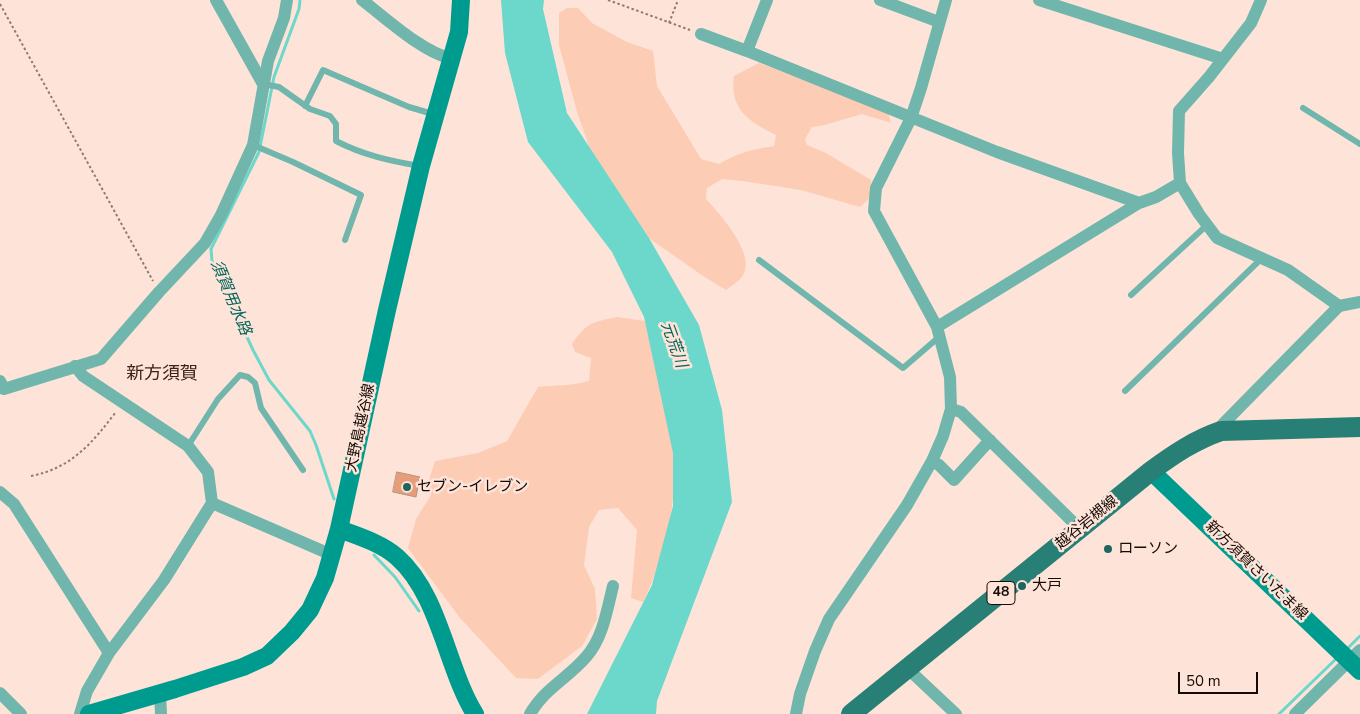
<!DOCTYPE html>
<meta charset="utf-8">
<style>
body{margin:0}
#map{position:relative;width:1360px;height:714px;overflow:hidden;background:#fee4d8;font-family:"Nunito Sans",sans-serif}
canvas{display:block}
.scale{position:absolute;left:1178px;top:672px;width:80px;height:22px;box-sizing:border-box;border:2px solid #150a06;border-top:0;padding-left:6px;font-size:15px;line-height:18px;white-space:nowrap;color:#150a06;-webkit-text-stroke:4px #fee4d8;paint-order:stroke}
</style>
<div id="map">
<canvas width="1360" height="714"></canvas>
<div class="scale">50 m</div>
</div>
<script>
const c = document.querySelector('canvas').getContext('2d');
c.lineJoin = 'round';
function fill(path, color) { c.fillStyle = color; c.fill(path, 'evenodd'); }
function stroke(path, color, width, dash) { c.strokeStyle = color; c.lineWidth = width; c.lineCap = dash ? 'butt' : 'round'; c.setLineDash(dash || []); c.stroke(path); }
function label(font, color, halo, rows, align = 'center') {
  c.font = font + ' "Nunito Sans","Noto Sans JP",sans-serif'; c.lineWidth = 5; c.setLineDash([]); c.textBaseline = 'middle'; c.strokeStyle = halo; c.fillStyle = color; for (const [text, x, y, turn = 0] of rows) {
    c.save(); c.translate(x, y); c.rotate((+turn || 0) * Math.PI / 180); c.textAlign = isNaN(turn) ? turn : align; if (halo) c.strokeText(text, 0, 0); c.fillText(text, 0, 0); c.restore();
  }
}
fill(new Path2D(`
 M 567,8 L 578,8 L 592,23 L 627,42 L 653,51 L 657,86 L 701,159 L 719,164 C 737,153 754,149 774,146 L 776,135 C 749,122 729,109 734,76 L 759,63 L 888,112 L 891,123 L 862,114 L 825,125 L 812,127 L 805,139 L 807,145 L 826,153 L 871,180 L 870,198 L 860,207 L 801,190 L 742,181 L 722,179 L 707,188 L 706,199 C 720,214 758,256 742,277 C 738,282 731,286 726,290 L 703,276 L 649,238 L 590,149 L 577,112 L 559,45 L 559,13 Z
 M 617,317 L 645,321 C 654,363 667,408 673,451 C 680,495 663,563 643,602 L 631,598 L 637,530 L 618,508 L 599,510 L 589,527 L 584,565 L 595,589 L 597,619 L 582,646 L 538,679 L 516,678 L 460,618 L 408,548 L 416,519 L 431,495 L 429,480 L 435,461 L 478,453 L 507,441 L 538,387 C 557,385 571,386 589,381 L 591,358 L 575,352 L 572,344 C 586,323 592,322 617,317 Z`), '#fcccb5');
fill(new Path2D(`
 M 501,0 L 544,0 L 543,9 L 567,113 L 649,238 L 699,325 L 722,410 L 732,502 L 657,701 L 656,714 L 587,714 L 652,585 L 673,506 L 673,453 L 644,317 L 612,252 L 528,142 L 505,53 Z`), '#6cd7cb');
stroke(new Path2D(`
 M 300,0 L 299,9 L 274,77 L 259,152 L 211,249 L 212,261 L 253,350 L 269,380 L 310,431 L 316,445 L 334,499
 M 374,555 L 395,577 L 419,611
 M 1346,650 L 1360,636
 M 1279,714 L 1338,657`), '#6cd7cb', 3);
const building = new Path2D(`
 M 397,472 L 420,477 L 416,497 L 393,492 Z`);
fill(building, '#e79d7a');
stroke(building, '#b29486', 1);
stroke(new Path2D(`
 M 608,0 L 690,30
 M 0,4 L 153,281
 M 669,23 L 678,0
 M 31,476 C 72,468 92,443 116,412`), '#8e7b73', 2, [2.5, 2.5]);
stroke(new Path2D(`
 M 263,84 L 279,87 L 310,109 L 330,116 L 336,124 L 336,141 C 363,155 390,161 420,166
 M 305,106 L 323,70 L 409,107 L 433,114
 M 1303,108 L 1360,144
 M 253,145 L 293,162 L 361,195 L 345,240
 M 759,260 L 903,368 L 939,337
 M 1131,295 L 1207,225
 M 1125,391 L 1262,258
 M 188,446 L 218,399 L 240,375 L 248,377 L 255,383 L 261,408 L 303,470`), '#70b6ad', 6);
stroke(new Path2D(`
 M 216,0 L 263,84
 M 362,0 C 387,19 422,52 452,59
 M 880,0 L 939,22
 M 1039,0 L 1223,59
 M 1261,0 L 1251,23 L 1209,77 L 1179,111 L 1178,153 L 1180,183 L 1199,214 L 1217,238 L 1288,270 L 1339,306
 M 701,34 L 747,51 L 997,152 L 1139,203
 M 747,51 L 767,0
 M 937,327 L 1139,203 L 1156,197 L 1180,183
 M 75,366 L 83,376 L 188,446 L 208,472 L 212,503 L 164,580 L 109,653 L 87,691 L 80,714
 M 0,381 L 4,389 L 101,359 L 159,292 L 205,243 L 221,215 L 253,145 L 268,61 L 284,18 L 287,0
 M 951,409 L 961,412 L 1080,529
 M 1221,431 L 1223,424 L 1339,306 L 1360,302
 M 932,461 L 939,465 L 954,480 L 990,440
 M 0,492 L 14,504 L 109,653
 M 212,503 L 332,555
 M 907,668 L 956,714
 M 0,693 L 21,714
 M 160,693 L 161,714
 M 530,714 C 545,688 567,679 586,657 C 603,638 607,610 613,586
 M 796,714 L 800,694 L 815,651 L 829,619 L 907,505 L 932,461 L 943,436 L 951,409 L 950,377 L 937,327 L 874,211 L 876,188 L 911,118 L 921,88 L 946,0
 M 1295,714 L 1360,650`), '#70b6ad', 12);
stroke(new Path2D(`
 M 1151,471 L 1360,671
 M 339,529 C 358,536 381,543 397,557 C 440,595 446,667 475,714
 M 89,714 L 175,689 L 243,667 L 267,656 L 292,632 L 310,610 L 325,578 L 339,529 L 387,310 L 421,166 L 459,32 L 461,0`), '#009b8f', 18);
stroke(new Path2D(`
 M 851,714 L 1151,471 C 1174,454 1195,440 1221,431 L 1360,427`), '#287f76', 20);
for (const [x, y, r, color] of [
 [407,487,5,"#1c665f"],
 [1108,549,5,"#1c665f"],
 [1022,586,5,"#1c665f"]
]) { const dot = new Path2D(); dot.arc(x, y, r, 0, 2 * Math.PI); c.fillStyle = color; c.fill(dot); stroke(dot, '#fee4d8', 2); }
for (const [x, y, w] of [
 [1001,593,28]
]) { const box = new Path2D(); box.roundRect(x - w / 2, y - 11.5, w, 23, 4); c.fillStyle = '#fee4d8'; c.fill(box); stroke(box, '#150a06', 1); }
label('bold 14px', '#150a06', null, [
 ["48",1001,593]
]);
label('15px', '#150a06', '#fee4d8', [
 ["大野島越谷線",361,428,-78],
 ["越谷岩槻線",1087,523,-39],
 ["新方須賀さいたま線",1256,571,44]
]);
label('15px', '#150a06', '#fee4d8', [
 ["セブン-イレブン",417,487],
 ["ローソン",1118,549],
 ["大戸",1032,586]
], 'left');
label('italic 16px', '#04645c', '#fee4d8', [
 ["須賀用水路",230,298,67],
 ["元荒川",673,345,70]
]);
label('18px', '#3b2318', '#fee4d8', [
 ["新方須賀",162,375]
]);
</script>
